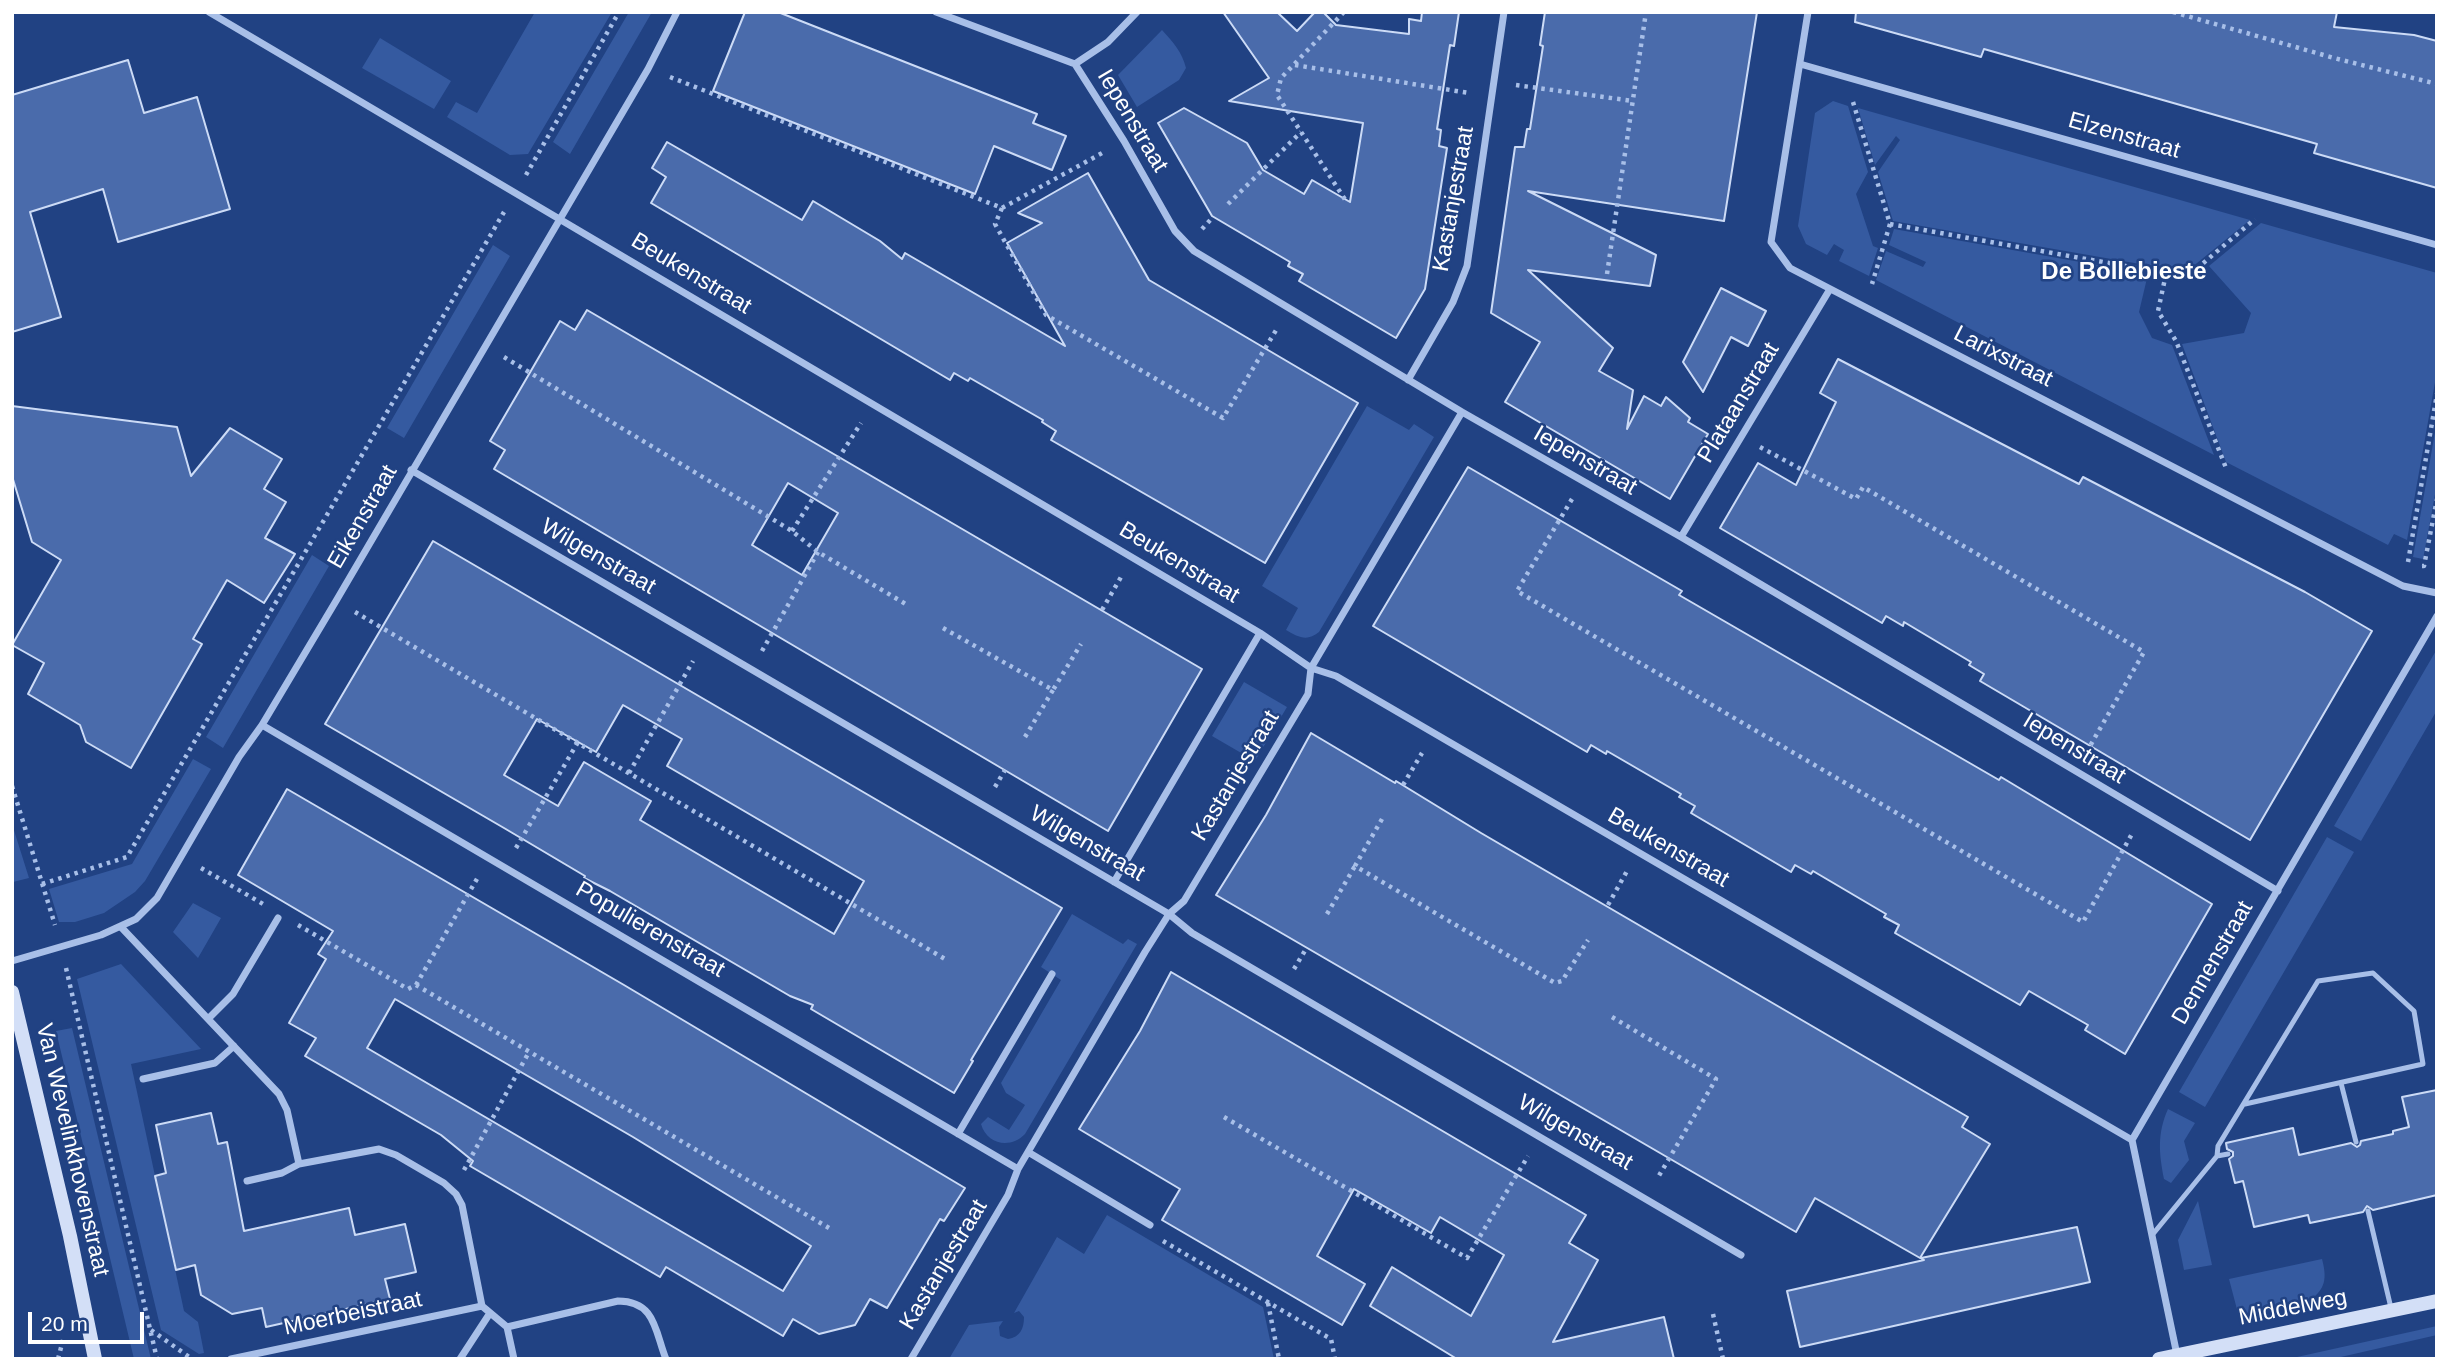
<!DOCTYPE html>
<style>
body{margin:0}
#map{position:relative;width:2449px;height:1371px;overflow:hidden;background:#214283;font-family:Helvetica,sans-serif}
canvas{display:block}
.frame{position:absolute;inset:0;border:14px solid #fff;pointer-events:none}
.scale{position:absolute;left:28px;top:1312px;width:116px;height:32px;box-sizing:border-box;border:4px solid #fff;border-top:0;padding-left:9px;font-size:21px;line-height:24px;white-space:nowrap;color:#fff;-webkit-text-stroke:5px #214283;paint-order:stroke}
</style>
<div id="map">
<canvas width="2449" height="1371"></canvas>
<div class="frame"></div>
<div class="scale">20 m</div>
</div>
<script>
const c = document.querySelector('canvas').getContext('2d');
c.lineJoin = 'round';
function fill(path, color) { c.fillStyle = color; c.fill(path, 'evenodd'); }
function stroke(path, color, width, dash) { c.strokeStyle = color; c.lineWidth = width; c.lineCap = dash ? 'butt' : 'round'; c.setLineDash(dash || []); c.stroke(path); }
function label(font, color, halo, rows, align = 'center') {
  c.font = font + ' Helvetica,sans-serif'; c.lineWidth = 5; c.setLineDash([]); c.textBaseline = 'middle'; c.strokeStyle = halo; c.fillStyle = color; for (const [text, x, y, turn = 0] of rows) {
    c.save(); c.translate(x, y); c.rotate((+turn || 0) * Math.PI / 180); c.textAlign = isNaN(turn) ? turn : align; if (halo) c.strokeText(text, 0, 0); c.fillText(text, 0, 0); c.restore();
  }
}
fill(new Path2D(`
 M 535,12 L 612,12 L 528,154 L 510,155 L 447,117 L 456,102 L 477,113 Z
 M 629,12 L 652,12 L 570,154 L 553,142 Z
 M 1162,30 C 1173,42 1182,52 1186,68 L 1179,80 L 1137,107 L 1118,75 Z
 M 380,38 L 451,81 L 434,109 L 362,68 Z
 M 1833,101 L 1848,106 L 1868,172 L 1856,194 L 1873,246 L 1878,248 L 1869,276 L 1839,261 L 1844,250 L 1834,244 L 1827,255 L 1806,244 L 1798,226 L 1815,113 Z
 M 1858,108 L 2250,220 L 2186,272 L 1893,221 L 1878,172 L 1900,140 L 1896,136 L 1875,165 Z
 M 2261,223 L 2437,273 L 2437,371 L 2407,540 L 2394,534 L 2388,545 L 2226,462 L 2182,344 L 2244,333 L 2251,313 L 2209,266 Z
 M 1894,229 L 2148,274 L 2139,312 L 2152,338 L 2172,345 L 2214,455 L 1876,280 L 1886,251 L 1923,267 L 1926,262 L 1889,245 Z
 M 493,245 L 510,256 L 404,438 L 387,428 Z
 M 1367,406 L 1409,430 L 1414,424 L 1434,437 L 1319,632 C 1307,642 1298,637 1286,630 L 1298,608 L 1262,586 Z
 M 2437,421 L 2437,484 L 2423,559 L 2413,557 Z
 M 312,555 L 329,566 L 223,748 L 206,737 Z
 M 2437,649 L 2437,710 L 2361,841 L 2334,826 Z
 M 1244,682 L 1287,707 L 1255,761 L 1212,736 Z
 M 193,759 L 211,769 L 145,881 L 135,892 L 104,913 L 75,922 L 59,922 L 49,889 L 132,864 Z
 M 12,824 L 29,878 L 13,882 L 12,880 Z
 M 2327,837 L 2354,852 L 2205,1107 L 2179,1092 Z
 M 193,903 L 221,918 L 198,958 L 173,932 Z
 M 1072,914 L 1123,944 L 1128,939 L 1137,944 L 1025,1134 C 1011,1149 987,1145 981,1124 L 988,1117 L 1009,1130 L 1025,1105 L 1006,1093 L 1001,1083 L 1061,980 L 1041,967 Z
 M 121,964 L 201,1049 L 131,1064 L 184,1311 L 198,1322 L 204,1353 L 199,1354 L 161,1330 L 77,979 Z
 M 72,1028 L 151,1359 L 134,1359 L 56,1031 Z
 M 2168,1109 L 2195,1123 L 2184,1141 L 2189,1160 L 2171,1183 L 2164,1179 C 2159,1153 2157,1134 2168,1109 Z
 M 2198,1201 L 2212,1265 L 2184,1270 L 2178,1240 Z
 M 1107,1215 L 1263,1307 L 1274,1359 L 949,1359 L 969,1325 L 1003,1321 L 999,1327 L 1000,1336 L 1008,1339 C 1020,1337 1024,1329 1024,1317 L 1019,1311 L 1014,1313 L 1057,1237 L 1084,1254 Z
 M 2322,1259 C 2327,1278 2326,1289 2309,1301 L 2239,1317 L 2229,1279 Z
 M 2437,1326 L 2437,1335 L 2332,1359 L 2288,1359 Z`), '#355aa0');
const building = new Path2D(`
 M 745,12 L 778,12 L 1037,114 L 1033,123 L 1066,136 L 1052,170 L 994,146 L 975,194 L 713,91 Z
 M 1223,12 L 1277,12 L 1297,31 L 1315,12 L 1323,12 L 1336,25 L 1409,34 L 1409,19 L 1421,21 L 1422,12 L 1459,12 L 1454,46 L 1450,45 L 1437,129 L 1441,130 L 1439,146 L 1447,148 L 1425,289 L 1396,338 L 1299,281 L 1303,274 L 1288,266 L 1290,262 L 1212,216 L 1158,123 L 1184,108 L 1247,143 L 1263,170 L 1304,194 L 1312,180 L 1350,202 L 1363,123 L 1229,101 L 1269,78 Z
 M 1545,12 L 1757,12 L 1724,221 L 1528,191 L 1656,255 L 1650,286 L 1528,270 L 1613,348 L 1599,371 L 1633,390 L 1627,429 L 1644,396 L 1661,406 L 1666,397 L 1690,418 L 1688,422 L 1708,434 L 1670,499 L 1505,402 L 1540,342 L 1491,313 L 1515,147 L 1524,147 L 1527,129 L 1530,129 L 1543,46 L 1540,45 Z
 M 1856,12 L 2337,12 L 2334,27 L 2414,35 L 2437,41 L 2437,188 L 2314,153 L 2317,144 L 1984,49 L 1981,57 L 1855,22 Z
 M 128,60 L 144,113 L 197,97 L 230,209 L 118,242 L 103,189 L 30,212 L 61,317 L 12,332 L 12,95 Z
 M 667,142 L 802,220 L 813,201 L 880,241 L 902,259 L 905,253 L 1065,346 L 1007,243 L 1042,223 L 1018,213 L 1088,173 L 1149,280 L 1358,403 L 1265,563 L 1051,440 L 1056,431 L 1042,422 L 1043,420 L 970,378 L 968,381 L 954,373 L 950,380 L 651,203 L 666,177 L 652,168 Z
 M 1721,288 L 1766,311 L 1748,346 L 1731,337 L 1703,392 L 1683,362 Z
 M 587,310 L 1202,669 L 1108,831 L 494,469 L 505,450 L 490,441 L 560,321 L 575,330 ZM 788,483 L 838,513 L 802,575 L 752,545 Z
 M 1838,359 L 2079,484 L 2083,477 L 2305,592 L 2372,631 L 2250,840 L 1980,681 L 1984,674 L 1969,665 L 1971,662 L 1904,622 L 1903,626 L 1886,616 L 1882,623 L 1720,528 L 1758,463 L 1796,485 L 1836,402 L 1820,393 Z
 M 12,406 L 177,427 L 191,476 L 230,428 L 282,459 L 264,489 L 286,502 L 265,538 L 295,554 L 264,603 L 227,580 L 193,639 L 202,644 L 131,768 L 86,742 L 80,725 L 28,694 L 44,663 L 12,645 L 61,560 L 32,542 L 12,476 Z
 M 1468,467 L 1682,591 L 1679,595 L 1762,643 L 1999,780 L 2001,777 L 2212,904 L 2125,1054 L 2085,1030 L 2088,1025 L 2029,991 L 2020,1005 L 1895,933 L 1899,925 L 1884,917 L 1886,914 L 1813,871 L 1811,874 L 1795,865 L 1791,872 L 1691,813 L 1695,806 L 1679,797 L 1681,794 L 1607,751 L 1606,754 L 1591,745 L 1587,752 L 1373,626 Z
 M 433,541 L 1062,908 L 971,1060 L 973,1061 L 954,1093 L 811,1009 L 813,1005 L 790,996 L 610,891 L 584,878 L 585,876 L 504,828 L 325,724 ZM 623,705 L 682,739 L 667,766 L 864,881 L 834,934 L 640,820 L 651,801 L 584,762 L 558,806 L 504,775 L 537,719 L 596,752 Z
 M 1311,733 L 1395,783 L 1396,781 L 1481,833 L 1968,1117 L 1962,1127 L 1990,1144 L 1920,1258 L 1815,1198 L 1796,1232 L 1216,895 L 1266,815 Z
 M 287,789 L 624,985 L 965,1188 L 944,1221 L 940,1219 L 887,1308 L 870,1299 L 855,1325 L 819,1334 L 793,1319 L 783,1336 L 666,1267 L 660,1277 L 470,1166 L 473,1161 L 441,1135 L 305,1056 L 316,1038 L 289,1023 L 326,959 L 318,954 L 333,931 L 238,875 ZM 395,999 L 633,1137 L 811,1246 L 783,1291 L 367,1048 Z
 M 1171,972 L 1586,1215 L 1569,1243 L 1598,1260 L 1553,1342 L 1664,1317 L 1674,1359 L 1457,1359 L 1370,1306 L 1392,1267 L 1471,1316 L 1504,1255 L 1440,1217 L 1431,1233 L 1354,1189 L 1317,1256 L 1365,1284 L 1342,1325 L 1162,1220 L 1180,1189 L 1079,1129 L 1140,1031 Z
 M 2437,1090 L 2437,1195 L 2373,1210 L 2367,1206 L 2363,1212 L 2310,1223 L 2308,1215 L 2254,1227 L 2243,1181 L 2235,1183 L 2229,1159 L 2233,1156 L 2233,1152 L 2227,1149 L 2226,1143 L 2293,1128 L 2299,1155 L 2351,1143 L 2357,1147 L 2360,1145 L 2361,1141 L 2393,1134 L 2393,1131 L 2409,1127 L 2402,1097 Z
 M 211,1113 L 218,1144 L 227,1142 L 244,1231 L 349,1208 L 355,1235 L 405,1224 L 416,1272 L 385,1279 L 390,1299 L 266,1327 L 262,1308 L 232,1314 L 201,1295 L 195,1265 L 176,1270 L 155,1176 L 166,1173 L 156,1125 Z
 M 2077,1227 L 2090,1282 L 1800,1347 L 1787,1291 L 1924,1260 L 1921,1258 Z`);
fill(building, '#4a6bab');
stroke(building, '#ccdbf6', 2);
stroke(new Path2D(`
 M 1344,12 L 1281,78 L 1277,95 L 1346,201
 M 2173,12 L 2334,58 L 2437,84
 M 1295,65 L 1469,93
 M 670,77 L 1002,208 L 995,224 L 1046,315 L 1223,418 L 1278,327
 M 1516,85 L 1633,101
 M 1853,102 L 1890,224 L 1872,284
 M 526,175 L 619,12
 M 1228,204 L 1301,132
 M 1002,208 L 1104,152
 M 1890,224 L 2187,277 L 2255,219
 M 1202,229 L 1213,217
 M 1607,274 L 1646,12
 M 2166,274 L 2158,311 L 2176,341 L 2226,468
 M 504,357 L 792,531 L 818,552 L 909,606
 M 1760,447 L 1856,499 L 1863,487 L 2144,652 L 2086,753
 M 1572,499 L 1517,591 L 2083,922 L 2133,832
 M 792,531 L 861,423
 M 2408,562 L 2437,394
 M 2422,566 L 2424,566 L 2437,499
 M 1102,610 L 1121,577
 M 355,612 L 945,959
 M 943,628 L 1053,690 L 1081,644
 M 762,651 L 818,552
 M 1025,737 L 1053,690
 M 629,773 L 693,661
 M 1403,785 L 1422,753
 M 12,786 L 55,925
 M 995,787 L 1005,770
 M 1382,819 L 1355,866 L 1555,983 L 1562,981 L 1588,940
 M 516,848 L 578,742
 M 201,868 L 263,904
 M 42,884 L 127,857 L 504,212
 M 1608,905 L 1627,871
 M 1327,914 L 1355,866
 M 298,925 L 408,989 L 416,985 L 829,1228
 M 66,968 L 157,1359
 M 1294,969 L 1306,949
 M 416,985 L 478,877
 M 1612,1017 L 1716,1079 L 1657,1179
 M 1224,1117 L 1467,1258 L 1528,1156
 M 464,1170 L 529,1052
 M 1163,1241 L 1331,1339 L 1335,1359
 M 1268,1303 L 1279,1359
 M 1713,1314 L 1723,1359
 M 151,1330 L 192,1359
 M 58,1359 L 63,1340`), '#a8bfe8', 4.5, [3.5, 5]);
stroke(new Path2D(`
 M 2341,1083 L 2356,1142
 M 2217,1156 L 2218,1146 L 2318,981 L 2373,973 L 2414,1011 L 2423,1064 L 2245,1104
 M 2368,1211 L 2391,1308
 M 2153,1234 L 2217,1156 L 2228,1154`), '#a8bfe8', 5);
stroke(new Path2D(`
 M 209,12 L 1260,633 L 1311,668 L 1336,676 L 2132,1140
 M 936,12 L 1075,64 L 1124,141 L 1175,231 L 1194,251 L 1462,412 L 1681,537 L 2278,891
 M 1808,12 L 1771,242 L 1790,268 L 2403,586 L 2437,593
 M 1075,64 L 1108,42 L 1137,12
 M 1800,64 L 2437,245
 M 1408,380 L 1453,302 L 1467,266 L 1504,12
 M 411,470 L 1169,914 L 1192,933 L 1741,1255
 M 1681,537 L 1830,289
 M 262,725 L 1018,1169
 M 1114,882 L 1260,633
 M 121,927 L 279,1094 L 287,1110 L 299,1164
 M 12,961 L 101,935 L 136,919 L 157,898 L 239,757 L 262,725 L 336,601 L 648,69 L 677,12
 M 208,1019 L 233,994 L 278,918
 M 143,1079 L 215,1063 L 234,1046
 M 958,1134 L 1052,974
 M 1028,1152 L 1150,1225
 M 247,1181 L 282,1173 L 299,1164 L 379,1149 L 396,1155 L 444,1183 L 456,1194 L 462,1205 L 482,1306 L 507,1327 L 514,1359
 M 507,1327 L 618,1301 C 656,1301 655,1332 666,1359
 M 2177,1355 L 2132,1140 L 2437,616
 M 231,1359 L 482,1306
 M 460,1359 L 490,1313
 M 911,1359 L 1008,1195 L 1018,1169 L 1145,952 L 1169,914 L 1184,901 L 1308,694 L 1311,668 L 1462,412`), '#a8bfe8', 7);
stroke(new Path2D(`
 M 12,992 L 70,1236 L 95,1359
 M 2159,1359 L 2437,1301`), '#d3dff7', 14);
label('23px', '#fff', '#214283', [
 ["Iepenstraat",1132,121,59],
 ["Elzenstraat",2124,136,16],
 ["Kastanjestraat",1454,199,-80],
 ["Beukenstraat",691,274,31],
 ["Larixstraat",2003,357,27],
 ["Plataanstraat",1739,403,-59],
 ["Iepenstraat",1585,461,30],
 ["Eikenstraat",363,517,-60],
 ["Wilgenstraat",598,557,30],
 ["Beukenstraat",1179,563,31],
 ["Iepenstraat",2074,749,31],
 ["Kastanjestraat",1236,776,-59],
 ["Wilgenstraat",1087,844,30],
 ["Beukenstraat",1668,848,30],
 ["Populierenstraat",650,930,30],
 ["Dennenstraat",2213,963,-60],
 ["Wilgenstraat",1575,1133,30],
 ["Van Wevelinkhovenstraat",72,1150,77],
 ["Kastanjestraat",944,1265,-59],
 ["Middelweg",2293,1308,-11],
 ["Moerbeistraat",353,1314,-12]
]);
label('bold 24px', '#fff', '#214283', [
 ["De Bollebieste",2124,272]
]);
</script>
